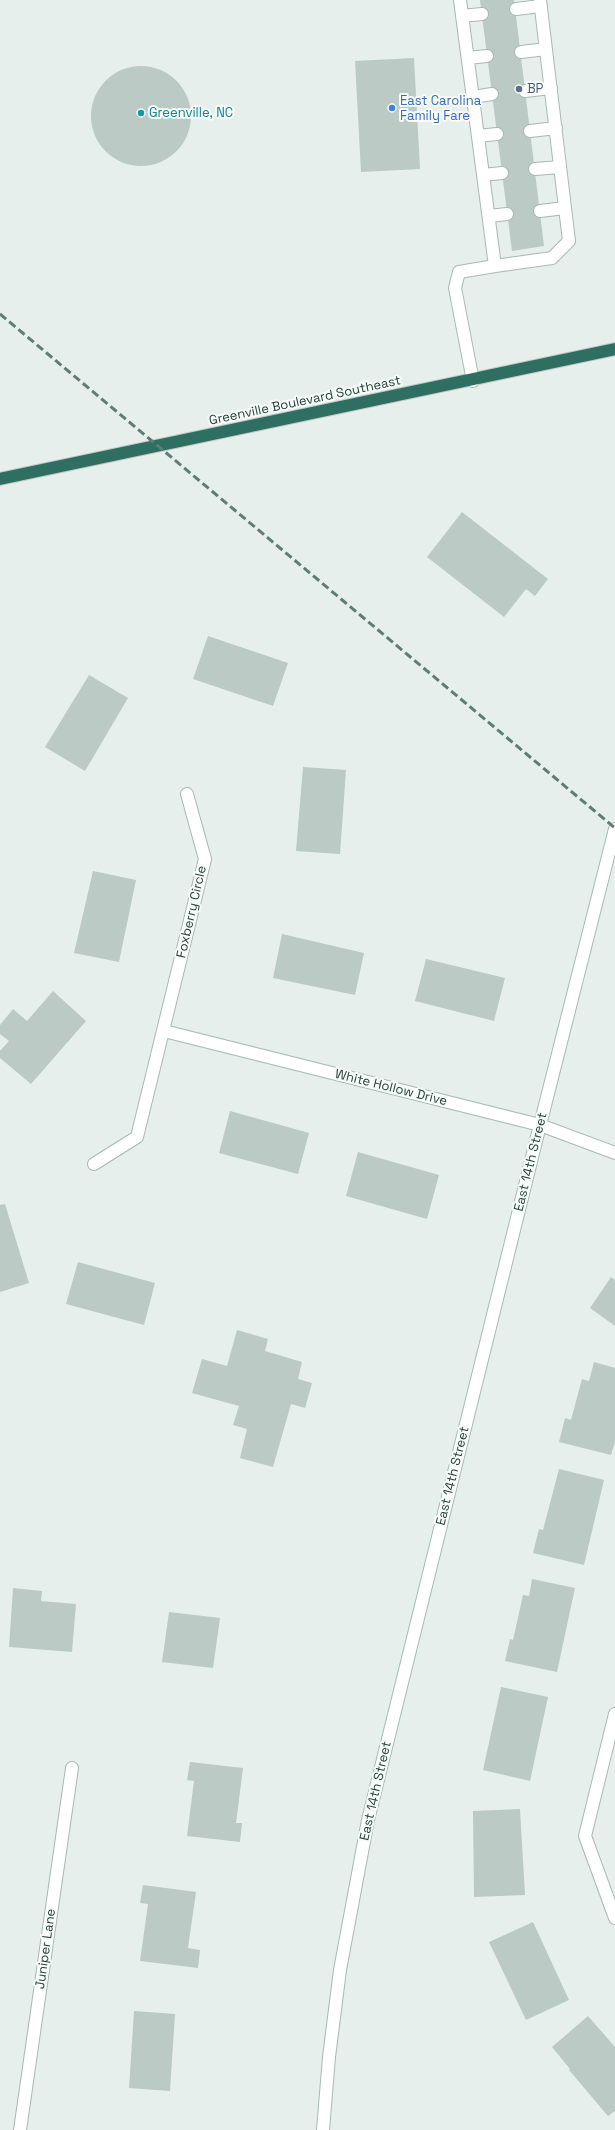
<!DOCTYPE html>
<style>
body{margin:0}
canvas{display:block;background:#e6efeb}
</style>
<canvas width="615" height="2130"></canvas>
<script>
const c = document.querySelector('canvas').getContext('2d');
c.lineJoin = 'round';
function fill(path, color) { c.fillStyle = color; c.fill(path, 'evenodd'); }
function stroke(path, color, width, dash) { c.strokeStyle = color; c.lineWidth = width; c.lineCap = dash ? 'butt' : 'round'; c.setLineDash(dash || []); c.stroke(path); }
function label(font, color, halo, rows, align = 'center') {
  c.font = font + ' "Space Grotesk",sans-serif'; c.lineWidth = 4; c.setLineDash([]); c.textBaseline = 'middle'; c.strokeStyle = halo; c.fillStyle = color; for (const [text, x, y, turn = 0] of rows) {
    c.save(); c.translate(x, y); c.rotate((+turn || 0) * Math.PI / 180); c.textAlign = isNaN(turn) ? turn : align; if (halo) c.strokeText(text, 0, 0); c.fillText(text, 0, 0); c.restore();
  }
}
fill(new Path2D(`
 M 480,0 L 514,0 L 544,246 L 512,251 Z
 M 414,58 L 420,169 L 361,172 L 355,61 Z
 M91 116a50 50 0 1 1 100 0a50 50 0 1 1-100 0Z
 M 462,512 L 548,579 L 535,596 L 526,589 L 504,617 L 427,557 Z
 M 208,636 L 288,663 L 273,706 L 193,679 Z
 M 89,675 L 128,698 L 85,771 L 45,747 Z
 M 303,767 L 346,770 L 340,854 L 296,851 Z
 M 93,871 L 136,880 L 119,962 L 74,953 Z
 M 282,934 L 364,953 L 355,995 L 273,978 Z
 M 426,959 L 505,978 L 494,1021 L 415,1001 Z
 M 53,991 L 86,1021 L 31,1084 L 0,1058 L 0,1051 L 9,1041 L 0,1034 L 0,1025 L 13,1009 L 27,1021 Z
 M 230,1111 L 309,1133 L 298,1174 L 219,1153 Z
 M 358,1152 L 439,1175 L 427,1219 L 346,1196 Z
 M 5,1204 L 29,1283 L 0,1292 L 0,1205 Z
 M 78,1262 L 155,1283 L 144,1325 L 66,1304 Z
 M 611,1277 L 615,1280 L 615,1326 L 590,1308 Z
 M 237,1330 L 268,1339 L 265,1351 L 302,1362 L 298,1379 L 312,1383 L 305,1408 L 291,1404 L 273,1467 L 240,1458 L 247,1429 L 233,1425 L 239,1406 L 192,1393 L 202,1359 L 227,1366 Z
 M 594,1362 L 615,1368 L 615,1442 L 611,1455 L 559,1442 L 565,1418 L 571,1420 L 582,1379 L 589,1381 Z
 M 559,1469 L 604,1480 L 584,1565 L 533,1553 L 539,1529 L 543,1530 Z
 M 532,1579 L 575,1588 L 557,1672 L 505,1661 L 510,1639 L 513,1640 L 523,1595 L 529,1596 Z
 M 13,1588 L 42,1591 L 41,1601 L 76,1604 L 72,1652 L 9,1647 Z
 M 169,1612 L 220,1618 L 213,1668 L 162,1662 Z
 M 501,1687 L 548,1697 L 530,1781 L 483,1770 Z
 M 190,1762 L 243,1768 L 236,1823 L 242,1823 L 240,1842 L 187,1836 L 194,1781 L 187,1780 Z
 M 520,1809 L 525,1895 L 474,1897 L 473,1811 Z
 M 143,1885 L 196,1892 L 188,1948 L 200,1950 L 198,1968 L 140,1961 L 148,1904 L 140,1903 Z
 M 533,1922 L 569,2000 L 526,2020 L 489,1942 Z
 M 134,2011 L 175,2014 L 170,2091 L 129,2088 Z
 M 588,2016 L 615,2047 L 615,2111 L 608,2116 L 569,2070 L 570,2069 L 552,2047 Z`), '#bbcac4');
const lane = new Path2D(`
 M 460,0 L 495,266 L 459,272 L 455,288 L 473,381
 M 516,9 L 541,6
 M 462,16 L 482,14
 M 521,52 L 546,49
 M 468,58 L 487,56
 M 525,91 L 551,88
 M 473,97 L 492,94
 M 530,131 L 556,128
 M 478,136 L 497,134
 M 535,169 L 560,167
 M 483,175 L 502,173
 M 540,211 L 565,208
 M 489,216 L 507,214
 M 495,266 L 552,258 L 569,241 L 540,0`);
const street = new Path2D(`
 M 164,1031 L 540,1125 L 615,1153
 M 94,1164 L 137,1137 L 205,859 L 187,794
 M 615,1714 L 585,1836 L 615,1918
 M 20,2130 L 72,1768`);
const secondary = new Path2D(`
 M 323,2130 L 329,2057 L 340,1970 L 368,1820 L 540,1125 L 615,829`);
const highway = new Path2D(`
 M 0,479 L 615,349`);
stroke(lane, '#a8b8b2', 14);
stroke(street, '#a8b8b2', 14);
stroke(secondary, '#a4bbb3', 14);
stroke(highway, '#c2cac8', 14);
stroke(lane, '#fff', 12);
stroke(street, '#fff', 12);
stroke(secondary, '#fff', 12);
stroke(highway, '#2f6f62', 12);
stroke(new Path2D(`
 M 0,314 L 615,828`), '#5f7d75', 3, [8, 4]);
for (const [x, y, r, color] of [
 [519,89,4,"#5c6f8a"],
 [392,108,4,"#3f7fe0"],
 [141,113,4,"#0f9aa8"]
]) { const dot = new Path2D(); dot.arc(x, y, r, 0, 2 * Math.PI); c.fillStyle = color; c.fill(dot); stroke(dot, '#f7fbf9', 1.5); }
label('13px', '#4e5e75', '#f7fbf9', [
 ["BP",527,89]
], 'left');
label('13px', '#366cbe', '#f7fbf9', [
 ["East Carolina",400,101],
 ["Family Fare",400,116]
], 'left');
label('13px', '#0d838f', '#f7fbf9', [
 ["Greenville, NC",149,113]
], 'left');
label('13px', '#24423a', '#f7fbf9', [
 ["Greenville Boulevard Southeast",305,401,-12],
 ["Foxberry Circle",192,912,-77],
 ["White Hollow Drive",391,1088,14],
 ["East 14th Street",531,1162,-76],
 ["East 14th Street",453,1476,-76],
 ["East 14th Street",376,1791,-77],
 ["Juniper Lane",46,1949,-82]
]);
</script>
